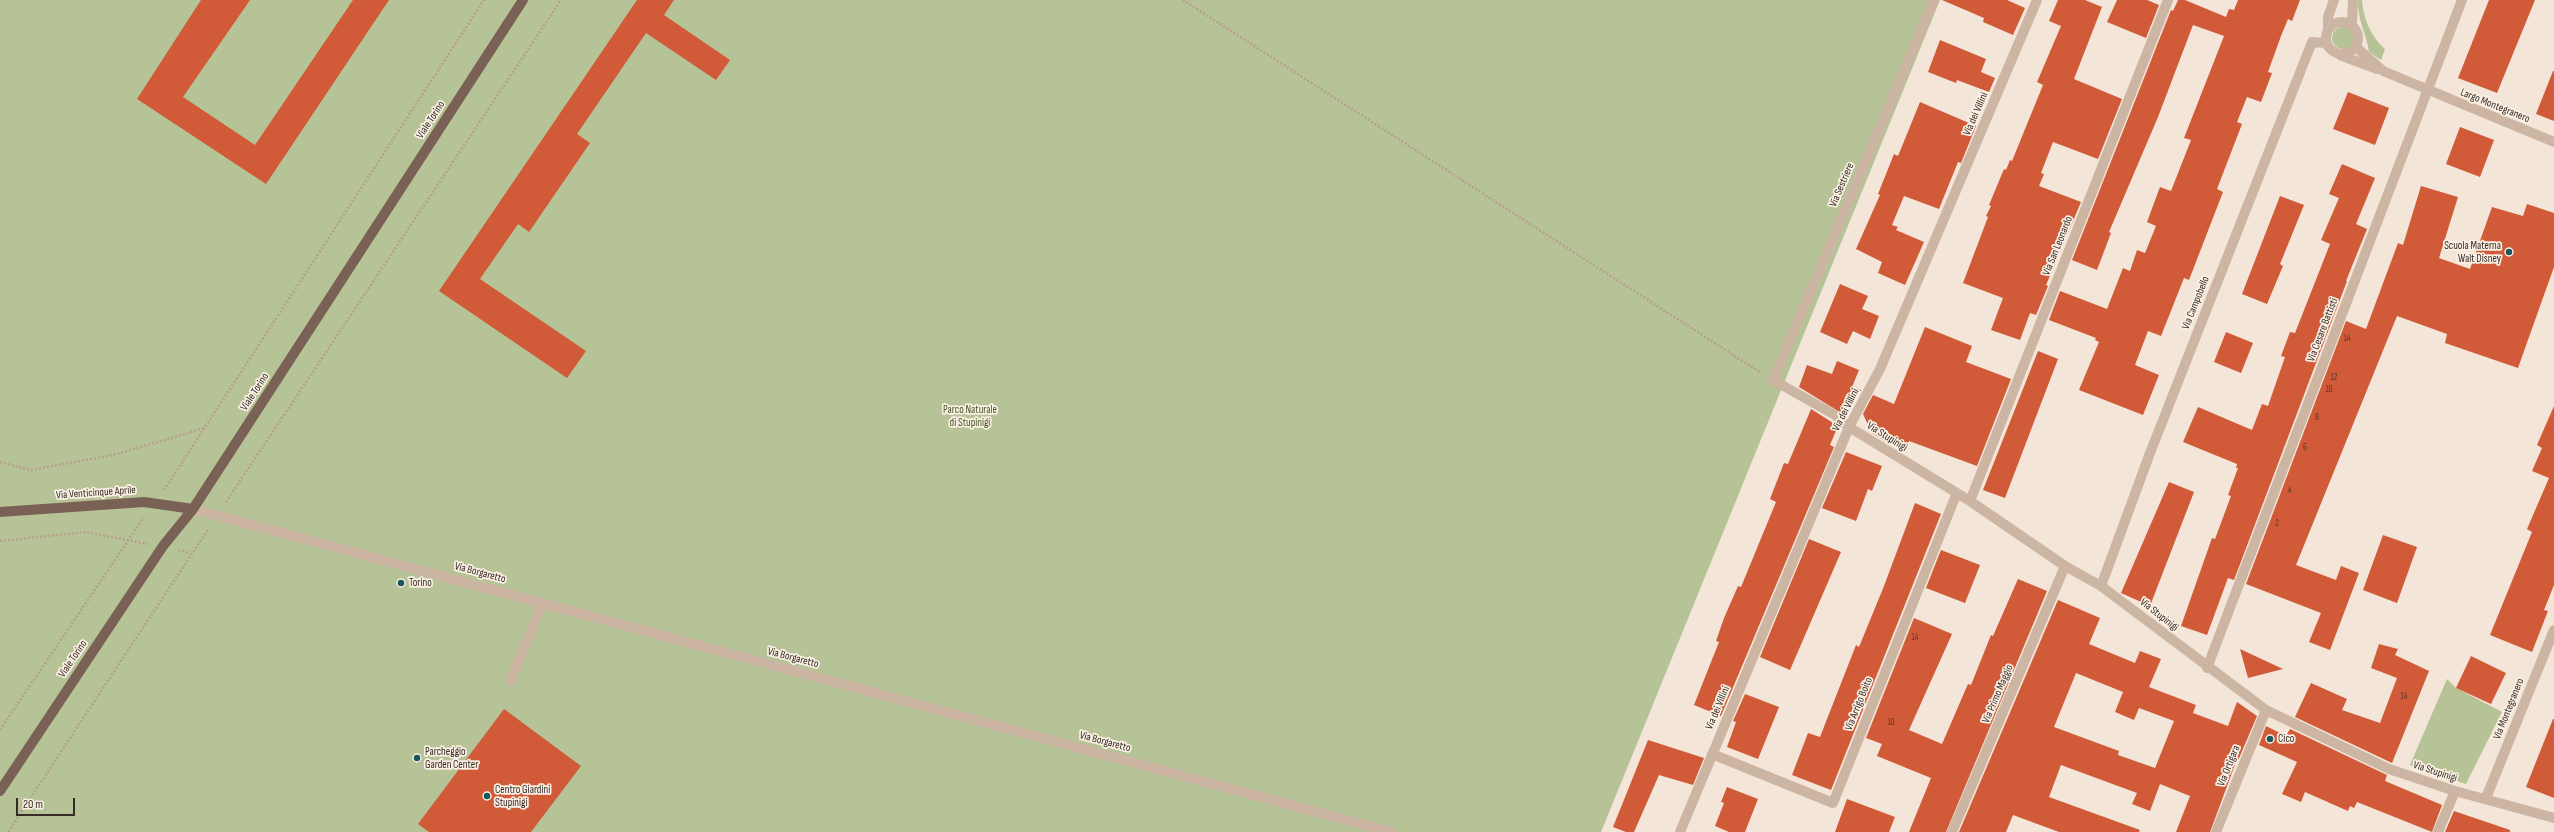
<!DOCTYPE html>
<style>
body{margin:0}
#map{position:relative;width:2554px;height:832px;overflow:hidden;background:#f3e6d8;font-family:"Sofia Sans Condensed",sans-serif}
canvas{display:block}
.scale{position:absolute;left:16px;top:798px;width:59px;height:18px;box-sizing:border-box;border:2px solid #362b26;border-top:0;padding-left:5px;font-size:12px;line-height:14px;white-space:nowrap;color:#362b26;-webkit-text-stroke:3px #fbf0e4;paint-order:stroke}
</style>
<div id="map">
<canvas width="2554" height="832"></canvas>
<div class="scale">20 m</div>
</div>
<script>
const c = document.querySelector('canvas').getContext('2d');
c.lineJoin = 'round';
function fill(path, color) { c.fillStyle = color; c.fill(path, 'evenodd'); }
function stroke(path, color, width, dash) { c.strokeStyle = color; c.lineWidth = width; c.lineCap = dash ? 'butt' : 'round'; c.setLineDash(dash || []); c.stroke(path); }
function label(font, color, halo, rows, align = 'center') {
  c.font = font + ' "Sofia Sans Condensed",sans-serif'; c.lineWidth = 3.5; c.setLineDash([]); c.textBaseline = 'middle'; c.strokeStyle = halo; c.fillStyle = color; for (const [text, x, y, turn = 0] of rows) {
    c.save(); c.translate(x, y); c.rotate((+turn || 0) * Math.PI / 180); c.textAlign = isNaN(turn) ? turn : align; if (halo) c.strokeText(text, 0, 0); c.fillText(text, 0, 0); c.restore();
  }
}
fill(new Path2D(`
 M 0,0 L 1940,0 L 1601,832 L 0,832 Z
 M 2358,0 L 2362,0 C 2363,18 2371,37 2385,49 L 2381,60 L 2369,52 C 2366,33 2357,19 2358,0 Z
 M2332 38a11 11 0 1 1 22 0a11 11 0 1 1-22 0Z
 M 2447,679 L 2456,688 L 2502,712 L 2466,784 L 2410,765 Z`), '#b5c397');
fill(new Path2D(`
 M 201,0 L 250,0 L 183,97 L 255,145 L 353,0 L 389,0 L 266,184 L 137,99 Z
 M 637,0 L 674,0 L 664,15 L 730,60 L 716,80 L 646,33 L 577,134 L 590,143 L 529,232 L 518,224 L 480,279 L 586,351 L 567,378 L 439,291 Z
 M 1942,0 L 2007,0 L 2025,8 L 2013,35 L 1983,22 L 1984,18 Z
 M 2058,0 L 2085,0 L 2102,7 L 2074,79 L 2122,99 L 2098,159 L 2053,142 L 2041,173 L 2044,174 L 2039,186 L 2081,202 L 2046,285 L 2048,286 L 2036,315 L 2030,313 L 2020,340 L 1991,330 L 2003,298 L 1963,283 L 1988,217 L 1986,216 L 1991,206 L 1989,205 L 2004,169 L 2006,170 L 2010,160 L 2012,161 L 2043,85 L 2037,82 L 2061,26 L 2049,21 Z
 M 2117,0 L 2147,0 L 2159,5 L 2146,38 L 2107,22 Z
 M 2178,0 L 2185,0 L 2226,17 L 2229,9 L 2234,10 L 2238,0 L 2300,0 L 2292,21 L 2288,19 L 2281,36 L 2268,72 L 2272,73 L 2261,102 L 2247,97 L 2237,122 L 2242,124 L 2217,189 L 2223,192 L 2189,280 L 2184,278 L 2161,336 L 2148,331 L 2135,365 L 2159,375 L 2143,415 L 2079,390 L 2099,342 L 2095,340 L 2096,338 L 2049,320 L 2060,291 L 2107,309 L 2123,268 L 2130,271 L 2137,250 L 2145,253 L 2156,226 L 2147,222 L 2160,187 L 2171,191 L 2191,140 L 2184,138 L 2224,36 L 2193,25 L 2158,117 L 2109,232 L 2111,233 L 2097,270 L 2072,260 L 2171,10 L 2173,11 Z
 M 2489,0 L 2535,0 L 2497,93 L 2458,78 Z
 M 1940,40 L 1986,59 L 1981,72 L 1995,78 L 1989,92 L 1957,80 L 1956,83 L 1928,72 Z
 M 2553,71 L 2554,71 L 2554,121 L 2536,114 Z
 M 2348,92 L 2389,108 L 2375,145 L 2333,129 Z
 M 1920,102 L 1976,126 L 1961,163 L 1958,162 L 1939,209 L 1904,196 L 1892,225 L 1898,227 L 1896,230 L 1924,242 L 1905,285 L 1878,273 L 1882,262 L 1856,249 L 1880,195 L 1878,194 L 1894,154 L 1898,156 Z
 M 2460,127 L 2494,140 L 2480,177 L 2446,164 Z
 M 2342,164 L 2375,178 L 2356,224 L 2367,229 L 2346,281 L 2347,281 L 2234,580 L 2228,578 L 2207,635 L 2181,626 L 2212,538 L 2215,539 L 2231,496 L 2228,495 L 2238,468 L 2236,468 L 2237,464 L 2183,442 L 2198,407 L 2252,430 L 2262,404 L 2268,406 L 2285,357 L 2281,356 L 2290,332 L 2295,333 L 2330,244 L 2321,240 L 2339,198 L 2329,194 Z
 M 2421,186 L 2458,197 L 2439,258 L 2470,269 L 2492,207 L 2523,216 L 2527,204 L 2554,213 L 2554,267 L 2518,368 L 2445,343 L 2447,334 L 2397,316 L 2296,565 L 2336,580 L 2341,566 L 2359,573 L 2330,650 L 2309,642 L 2321,613 L 2246,584 L 2346,321 L 2366,329 L 2398,243 L 2403,245 Z
 M 2280,196 L 2304,205 L 2280,264 L 2283,266 L 2267,304 L 2242,294 Z
 M 1840,284 L 1868,296 L 1862,309 L 1879,316 L 1870,339 L 1853,331 L 1847,344 L 1820,332 Z
 M 1925,327 L 1972,346 L 1966,362 L 2011,379 L 1977,466 L 1909,441 L 1906,447 L 1893,441 L 1891,445 L 1872,433 L 1863,414 L 1873,395 L 1894,404 Z
 M 2226,332 L 2253,343 L 2241,373 L 2214,362 Z
 M 2038,351 L 2058,359 L 2005,498 L 1983,490 Z
 M 1837,361 L 1859,370 L 1852,387 L 1861,390 L 1856,399 L 1853,391 L 1843,414 L 1799,387 L 1807,365 L 1832,374 Z
 M 2554,406 L 2554,585 L 2544,610 L 2548,611 L 2532,652 L 2490,635 L 2532,532 L 2527,529 L 2549,478 L 2532,471 L 2542,448 L 2537,445 Z
 M 1811,409 L 1838,426 L 1830,445 L 1834,447 L 1721,716 L 1694,705 L 1719,642 L 1716,641 L 1724,618 L 1738,586 L 1741,587 L 1776,502 L 1770,499 L 1784,463 L 1788,464 Z
 M 1846,452 L 1882,466 L 1872,491 L 1868,489 L 1856,521 L 1822,508 Z
 M 2169,482 L 2194,492 L 2150,606 L 2121,593 Z
 M 1915,503 L 1941,514 L 1831,790 L 1792,775 L 1808,733 L 1820,737 L 1856,645 L 1859,647 L 1884,586 Z
 M 2383,535 L 2417,547 L 2397,603 L 2363,590 Z
 M 1809,539 L 1841,552 L 1790,670 L 1760,657 Z
 M 1941,550 L 1980,565 L 1965,603 L 1926,588 Z
 M 2018,579 L 2047,591 L 1946,832 L 1909,832 L 1931,778 L 1877,756 L 1882,744 L 1866,738 L 1914,618 L 1952,634 L 1909,730 L 1942,744 L 1968,684 L 1971,685 L 1991,635 L 1993,636 Z
 M 2058,600 L 2100,618 L 2089,644 L 2135,663 L 2140,651 L 2161,659 L 2149,687 L 2196,705 L 2193,713 L 2228,726 L 2237,702 L 2257,716 L 2237,763 L 2236,762 L 2210,832 L 2176,832 L 2190,796 L 2160,784 L 2150,811 L 2132,804 L 2137,793 L 2061,765 L 2049,797 L 2140,830 L 2139,832 L 2059,832 L 2013,815 L 2006,832 L 1959,832 ZM 2076,673 L 2123,692 L 2115,712 L 2134,720 L 2139,708 L 2174,721 L 2155,768 L 2118,755 L 2119,751 L 2054,727 Z
 M 2379,644 L 2398,649 L 2395,655 L 2429,671 L 2392,763 L 2295,717 L 2311,683 L 2347,699 L 2342,710 L 2380,723 L 2397,678 L 2371,668 Z
 M 2240,649 L 2283,669 L 2248,678 Z
 M 2471,656 L 2506,673 L 2491,704 L 2456,688 Z
 M 1745,694 L 1779,707 L 1758,759 L 1727,747 L 1736,722 L 1733,721 Z
 M 504,709 L 581,766 L 531,832 L 429,832 L 418,824 Z
 M 2553,719 L 2554,719 L 2554,798 L 2526,787 Z
 M 2266,726 L 2286,736 L 2290,729 L 2387,775 L 2385,781 L 2442,805 L 2432,832 L 2357,802 L 2354,808 L 2350,806 L 2348,811 L 2305,792 L 2301,802 L 2282,794 L 2297,762 L 2259,745 Z
 M 1648,740 L 1704,758 L 1693,785 L 1659,775 L 1634,832 L 1626,832 L 1613,827 Z
 M 1727,787 L 1758,799 L 1745,832 L 1729,832 L 1715,826 L 1724,803 L 1721,802 Z
 M 1847,799 L 1895,817 L 1889,832 L 1835,832 Z
 M 2454,811 L 2510,830 L 2510,832 L 2445,832 Z`), '#d15a38');
stroke(new Path2D(`
 M 1183,0 L 1761,373
 M 0,462 L 31,470 L 113,455 L 205,428
 M 164,490 L 484,0
 M 226,502 L 561,0
 M 0,541 L 86,532 L 148,544
 M 178,550 L 190,553
 M 0,730 L 144,517
 M 8,832 L 209,528`), '#b89f8d', 2.5, [2, 2]);
stroke(new Path2D(`
 M 1934,0 L 1773,380 L 1835,415 L 1849,427 L 1970,501 L 2065,566 L 2101,586 L 2266,710 L 2389,769 L 2455,791 L 2554,818
 M2326 38a16 16 0 1 1 32 0a16 16 0 1 1-32 0Z
 M 2352,25 L 2353,0
 M 2328,29 L 2328,17 L 2334,0
 M 2356,47 L 2383,71 L 2554,142
 M 2340,55 L 2377,69
 M 1970,501 L 2168,0
 M 193,509 L 1391,832
 M 2101,586 L 2150,453 L 2312,42 L 2326,43
 M 2207,668 L 2462,0
 M 510,681 L 543,603
 M 1712,754 L 1833,803 L 1956,495
 M 2486,798 L 2554,630
 M 1680,832 L 1849,427 L 1880,369 L 2037,0
 M 1952,832 L 2065,566
 M 2216,832 L 2266,710
 M 2438,832 L 2455,791`), '#ccb5a3', 10);
stroke(new Path2D(`
 M 0,512 L 144,502 L 193,509
 M 0,791 L 163,546 L 193,509 L 523,0`), '#7a6155', 10);
for (const [x, y, r, color] of [
 [2509,252,4,"#18585b"],
 [401,583,4,"#18585b"],
 [2270,739,4,"#18585b"],
 [417,758,4,"#18585b"],
 [487,796,4,"#18585b"]
]) { const dot = new Path2D(); dot.arc(x, y, r, 0, 2 * Math.PI); c.fillStyle = color; c.fill(dot); stroke(dot, '#fbf0e4', 1.5); }
label('9px', '#5d372a', null, [
 ["14",2347,339],
 ["12",2334,378],
 ["10",2329,390],
 ["8",2317,418],
 ["6",2305,448],
 ["4",2290,491],
 ["2",2277,524],
 ["14",1915,638],
 ["14",2404,697],
 ["10",1891,723]
]);
label('11px', '#362b26', '#fbf0e4', [
 ["Largo Montegranero",2495,106,22],
 ["Via dei Villini",1976,114,-66],
 ["Viale Torino",431,120,-57],
 ["Via Sestriere",1842,185,-67],
 ["Via San Leonardo",2058,246,-68],
 ["Via Campobello",2196,303,-68],
 ["Via Cesare Battisti",2323,330,-69],
 ["Viale Torino",255,392,-57],
 ["Via dei Villini",1846,410,-63],
 ["Via Stupinigi",1887,437,32],
 ["Via Venticinque Aprile",96,493,-4],
 ["Via Borgaretto",480,573,15],
 ["Via Stupinigi",2159,615,38],
 ["Via Borgaretto",793,658,15],
 ["Viale Torino",73,659,-56],
 ["Via Primo Maggio",1998,694,-67],
 ["Via Arrigo Boito",1859,704,-68],
 ["Via dei Villini",1718,708,-67],
 ["Via Montegranero",2509,709,-68],
 ["Via Borgaretto",1105,742,15],
 ["Via Ortigara",2229,766,-68],
 ["Via Stupinigi",2435,772,18]
]);
label('11px', '#362b26', '#fbf0e4', [
 ["Scuola Materna",2501,246,"right"],
 ["Walt Disney",2501,259,"right"],
 ["Torino",409,583],
 ["Cico",2278,739],
 ["Parcheggio",425,752],
 ["Garden Center",425,765],
 ["Centro Giardini",495,790],
 ["Stupinigi",495,803]
], 'left');
label('11px', '#465727', '#fbf0e4', [
 ["Parco Naturale",970,410],
 ["di Stupinigi",970,423]
]);
</script>
